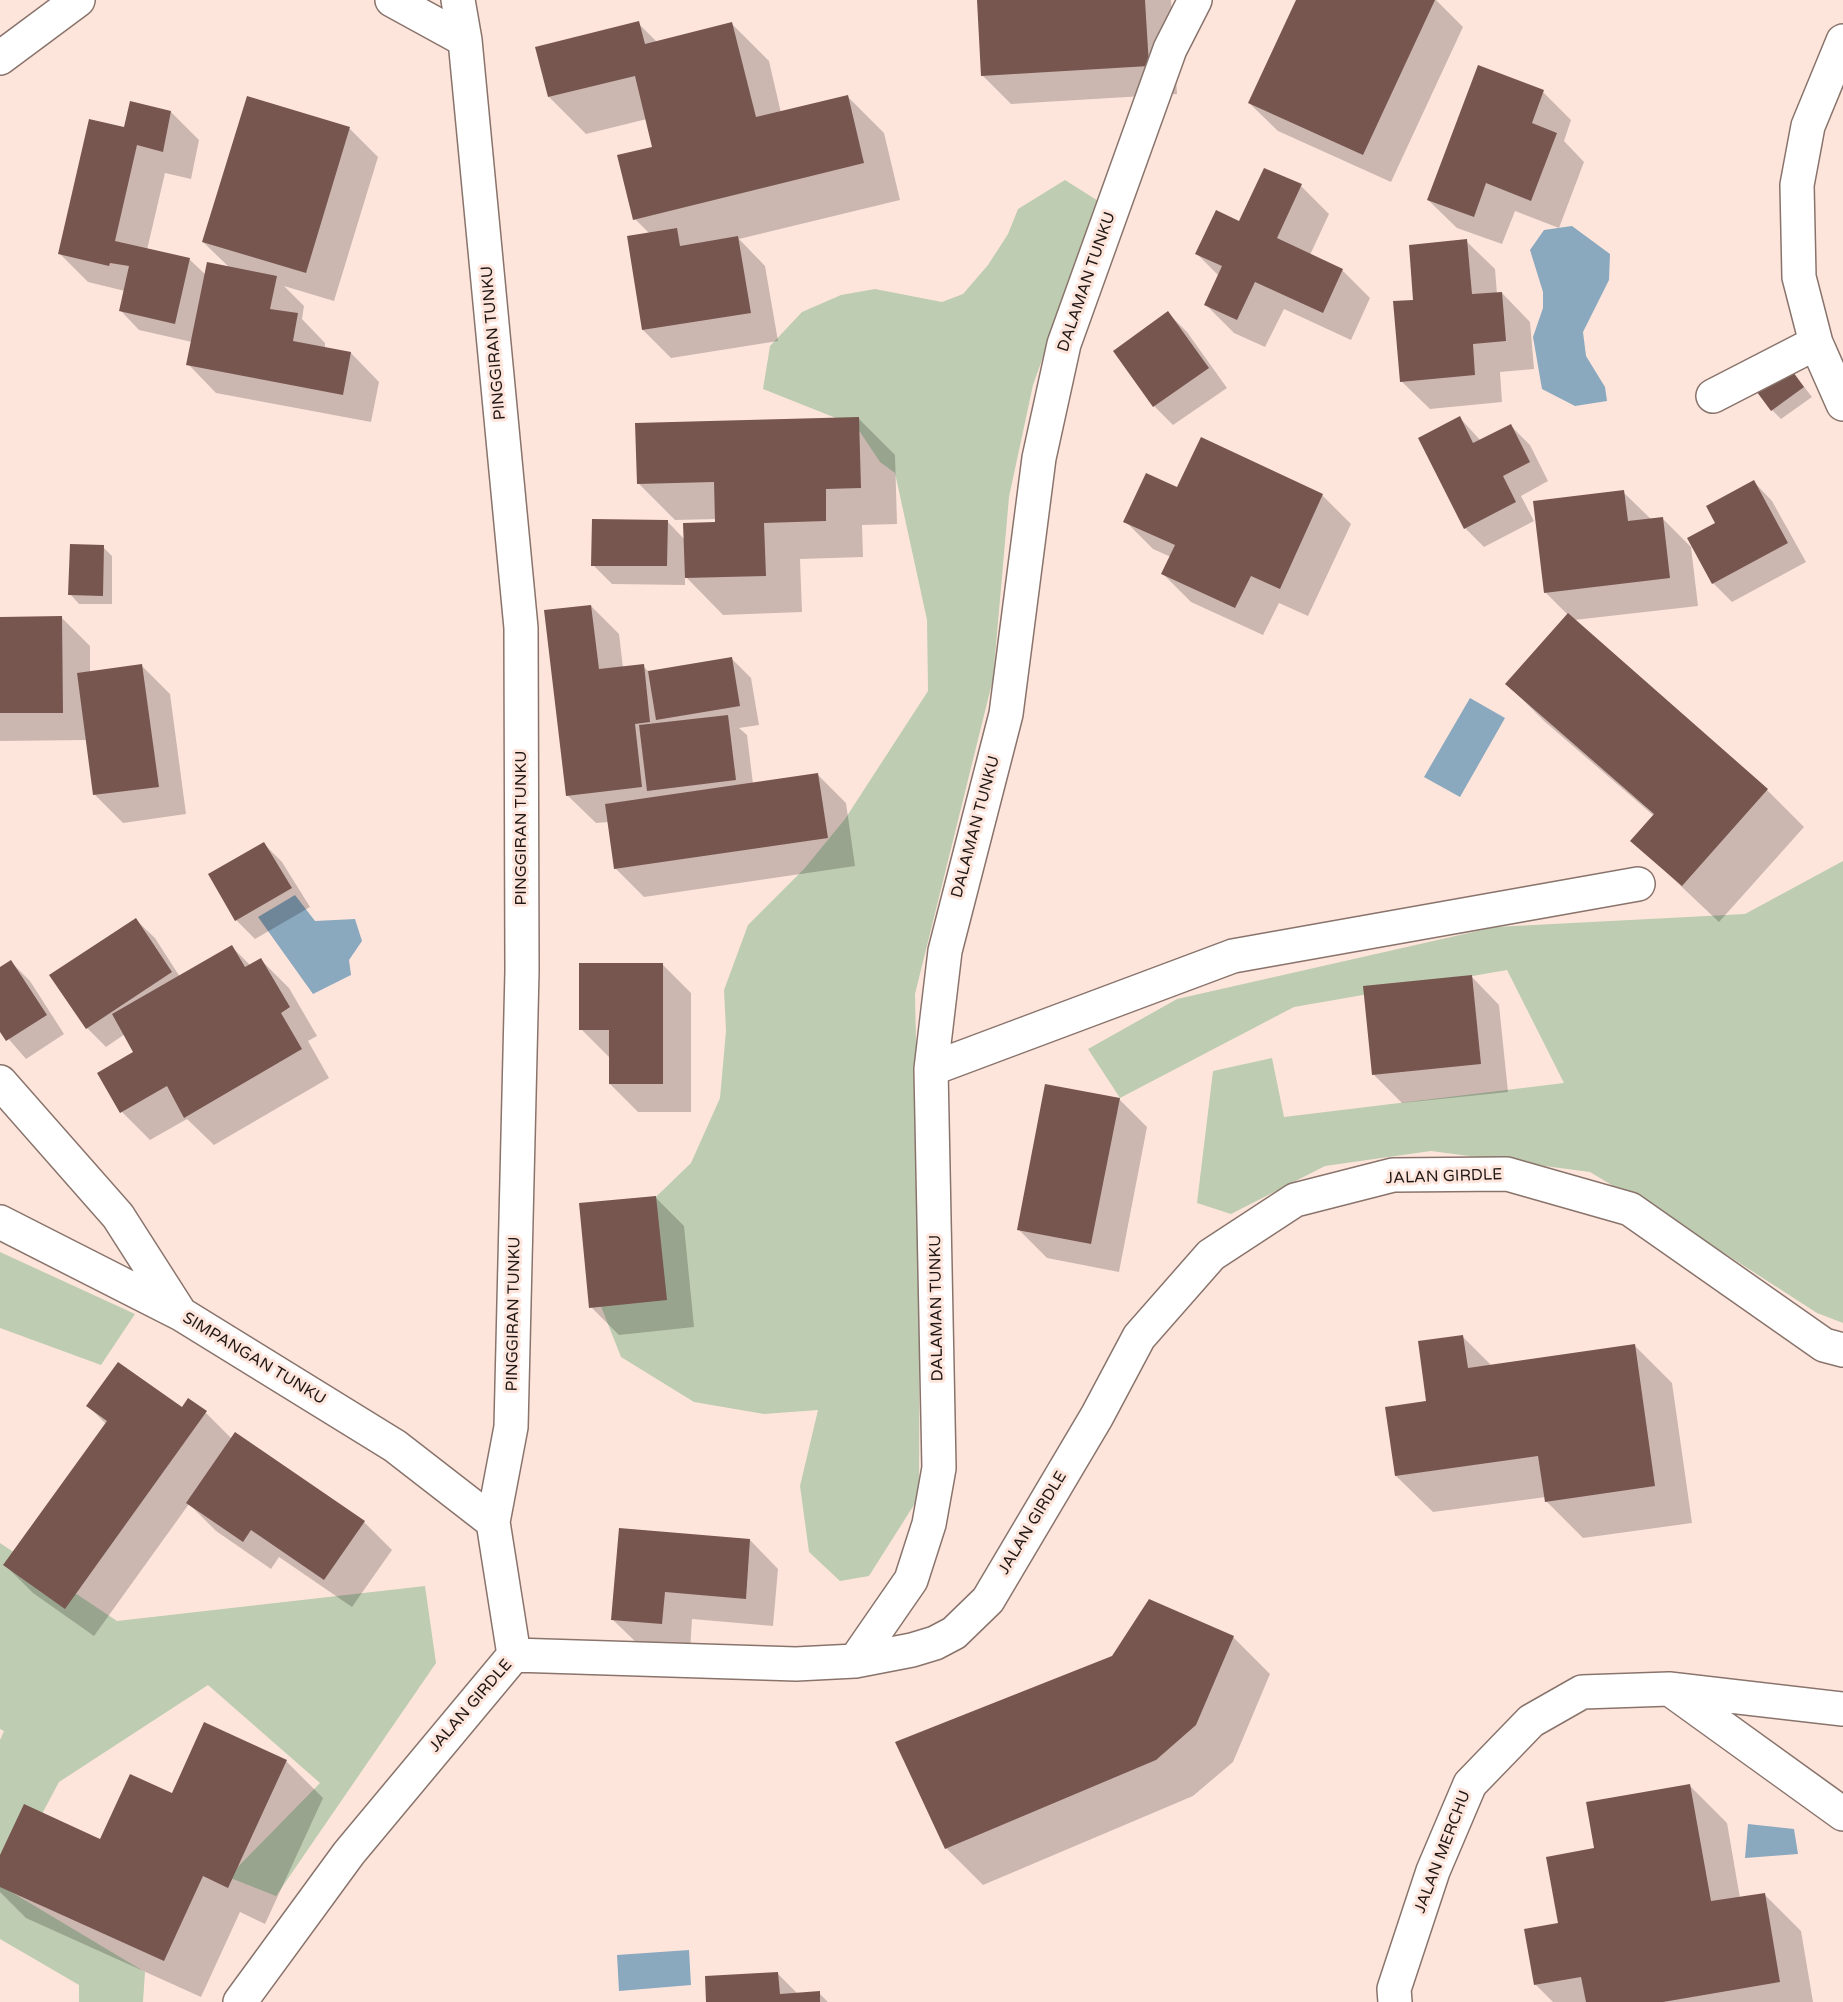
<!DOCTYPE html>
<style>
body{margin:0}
canvas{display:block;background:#fee5dc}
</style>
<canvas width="1843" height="2002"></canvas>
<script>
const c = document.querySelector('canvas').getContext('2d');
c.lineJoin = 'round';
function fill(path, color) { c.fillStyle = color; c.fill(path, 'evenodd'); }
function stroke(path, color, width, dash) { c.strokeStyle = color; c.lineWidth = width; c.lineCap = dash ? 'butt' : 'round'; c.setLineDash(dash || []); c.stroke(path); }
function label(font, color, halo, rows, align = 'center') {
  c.font = font + ' "Varela Round",sans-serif'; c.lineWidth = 6; c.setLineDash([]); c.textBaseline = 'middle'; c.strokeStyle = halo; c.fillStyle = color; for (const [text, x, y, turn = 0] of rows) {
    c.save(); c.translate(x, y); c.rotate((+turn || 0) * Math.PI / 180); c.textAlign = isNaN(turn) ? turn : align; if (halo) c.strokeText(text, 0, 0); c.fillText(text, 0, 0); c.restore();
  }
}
fill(new Path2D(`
 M 1065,180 L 1103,204 L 1080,254 L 1033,385 L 1009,497 L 993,679 L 915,994 L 920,1230 L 919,1497 L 869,1576 L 840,1581 L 809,1552 L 800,1486 L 818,1410 L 764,1414 L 694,1402 L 621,1357 L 595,1291 L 633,1219 L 691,1163 L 720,1098 L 726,1031 L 724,990 L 748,925 L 804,869 L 845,819 L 928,691 L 927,620 L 895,473 L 880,462 L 856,426 L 763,389 L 770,346 L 802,312 L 841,295 L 875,289 L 942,302 L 963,294 L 988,265 L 1008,234 L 1018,209 Z
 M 1843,861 L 1843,1323 L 1817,1313 L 1710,1244 L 1590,1172 L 1431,1151 L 1325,1166 L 1231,1214 L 1197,1203 L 1213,1071 L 1272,1058 L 1284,1117 L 1564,1083 L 1507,970 L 1294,1007 L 1120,1098 L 1088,1049 L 1177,999 L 1495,927 L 1745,914 Z
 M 0,1252 L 135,1314 L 101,1365 L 0,1328 Z
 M 0,1543 L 117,1621 L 425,1586 L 436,1663 L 276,1896 L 228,1877 L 320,1783 L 208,1685 L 59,1782 L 3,1887 L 145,1972 L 143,2002 L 79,2002 L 79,1985 L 0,1939 L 0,1740 L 4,1731 L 0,1729 Z`), '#becdb1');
fill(new Path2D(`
 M 1572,226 L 1610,254 L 1609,280 L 1583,332 L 1586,356 L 1605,387 L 1607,401 L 1575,406 L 1542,389 L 1533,337 L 1543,308 L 1543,292 L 1530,250 L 1544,230 Z
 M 1470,698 L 1505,718 L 1460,797 L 1424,777 Z
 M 295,895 L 315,921 L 355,919 L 362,941 L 349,960 L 351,975 L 313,994 L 258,917 Z
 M 1748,1824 L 1794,1829 L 1798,1854 L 1745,1858 Z
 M 689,1950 L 691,1985 L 619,1991 L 617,1955 Z`), '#8aa8be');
fill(new Path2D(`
 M 978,0 L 1171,0 L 1177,94 L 1011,104 L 982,75 Z
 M 1297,0 L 1436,0 L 1463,27 L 1391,182 L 1278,131 L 1249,103 Z
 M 638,23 L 658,43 L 732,24 L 769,61 L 781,113 L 847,96 L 884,133 L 900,200 L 739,239 L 765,266 L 778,341 L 671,358 L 643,330 L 650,234 L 635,219 L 654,148 L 647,119 L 586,134 L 549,97 Z
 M 1543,92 L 1571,120 L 1564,141 L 1584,162 L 1559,228 L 1515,211 L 1502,244 L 1457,228 L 1428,200 Z
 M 248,98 L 350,129 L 378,157 L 334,301 L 284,286 L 304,306 L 302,319 L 325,343 L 325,348 L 351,353 L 379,382 L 371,422 L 216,393 L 188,364 L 192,342 L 139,330 L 121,311 L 125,291 L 88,282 L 60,254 L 125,128 L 171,112 L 199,140 L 191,179 L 165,173 L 147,250 L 189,259 L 206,275 L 230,268 L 203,242 Z
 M 1301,186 L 1329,214 L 1310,255 L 1342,270 L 1370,298 L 1351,340 L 1284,309 L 1265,347 L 1234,333 L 1205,304 L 1219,276 L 1197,254 Z
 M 1466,241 L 1495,269 L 1497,294 L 1502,293 L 1530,322 L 1534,369 L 1500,372 L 1502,402 L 1430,409 L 1401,381 L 1414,301 Z
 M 1168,313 L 1187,332 L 1227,388 L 1173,425 L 1154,406 L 1115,351 Z
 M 1788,366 L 1812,397 L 1781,419 L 1772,410 Z
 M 858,418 L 895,455 L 897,524 L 862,525 L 863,557 L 800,559 L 802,612 L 723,615 L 685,576 L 685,585 L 612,584 L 593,565 L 667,521 L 685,540 L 716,524 L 716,519 L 675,520 L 638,483 Z
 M 1460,418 L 1481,441 L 1511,426 L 1530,445 L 1548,481 L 1521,496 L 1534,521 L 1484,547 L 1465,528 Z
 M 1201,439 L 1322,495 L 1351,524 L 1308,616 L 1279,603 L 1263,635 L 1191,602 L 1163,574 L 1171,557 L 1153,549 L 1125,521 L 1178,489 Z
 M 1754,482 L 1772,501 L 1806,562 L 1732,602 L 1713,583 L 1717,523 Z
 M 1623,492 L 1652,520 L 1663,519 L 1691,547 L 1698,606 L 1574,620 L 1767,790 L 1804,827 L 1719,922 L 1632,840 L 1654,816 L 1544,721 L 1507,684 L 1568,615 L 1545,592 Z
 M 103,547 L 112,556 L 112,604 L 79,604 L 70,594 Z
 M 591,606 L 619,634 L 623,668 L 643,666 L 650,673 L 732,659 L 751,678 L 759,725 L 739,728 L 747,735 L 753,784 L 817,774 L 846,803 L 855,866 L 644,897 L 615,868 L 609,822 L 596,823 L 567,795 Z
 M 0,618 L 62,618 L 90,646 L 90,673 L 142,666 L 170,694 L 186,814 L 123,823 L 94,794 L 87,740 L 0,741 Z
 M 263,843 L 282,862 L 310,907 L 255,939 L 236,920 Z
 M 136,920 L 155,938 L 180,977 L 232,947 L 251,966 L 261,960 L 289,988 L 317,1036 L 308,1041 L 329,1078 L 214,1145 L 187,1119 L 150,1140 L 122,1112 L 135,1052 L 125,1034 L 106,1047 L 87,1028 Z
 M 11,962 L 30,981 L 64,1034 L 26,1059 L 0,1029 L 0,969 Z
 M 663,965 L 691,993 L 691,1112 L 638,1112 L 610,1084 L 609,1057 L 581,1029 Z
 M 1471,976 L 1499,1005 L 1508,1092 L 1402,1103 L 1374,1075 Z
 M 1119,1099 L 1147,1127 L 1119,1272 L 1047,1258 L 1019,1230 Z
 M 656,1198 L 684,1226 L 694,1327 L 619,1335 L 591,1307 Z
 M 1463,1337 L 1492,1366 L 1635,1346 L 1672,1383 L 1692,1523 L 1583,1538 L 1546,1501 L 1546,1497 L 1433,1512 L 1396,1476 L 1428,1402 Z
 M 88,1406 L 182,1409 L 206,1413 L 232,1439 L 364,1522 L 392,1550 L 352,1607 L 279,1557 L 271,1569 L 216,1531 L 189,1504 L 94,1636 L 33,1593 L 5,1565 L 106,1424 Z
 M 750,1540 L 778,1569 L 773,1626 L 692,1619 L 690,1652 L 641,1647 L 612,1619 Z
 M 1233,1637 L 1270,1674 L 1233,1762 L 1193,1796 L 983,1885 L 946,1848 Z
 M 286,1761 L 323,1798 L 265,1924 L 240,1912 L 201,1997 L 26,1918 L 0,1892 L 0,1859 L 101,1841 Z
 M 1690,1786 L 1727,1823 L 1740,1898 L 1764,1894 L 1801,1931 L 1813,2002 L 1553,2002 L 1535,1984 L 1595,1849 Z
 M 777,1973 L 798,1994 L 819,1993 L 828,2002 L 707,2002 Z`), '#0003');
fill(new Path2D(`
 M 977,0 L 1145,0 L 1149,66 L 981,76 Z
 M 1296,0 L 1435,0 L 1363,155 L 1248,103 Z
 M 639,21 L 645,44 L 732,22 L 756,117 L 848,95 L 864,163 L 633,220 L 617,155 L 652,147 L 635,76 L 548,97 L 535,47 Z
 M 1478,65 L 1544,90 L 1532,123 L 1557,133 L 1531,201 L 1486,183 L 1474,217 L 1427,200 Z
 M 247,96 L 350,127 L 306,273 L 202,242 Z
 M 130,101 L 171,111 L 163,152 L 137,145 L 115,241 L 190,258 L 175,324 L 119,311 L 129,266 L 110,263 L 109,266 L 58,254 L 89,119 L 124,127 Z
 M 1264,168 L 1302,184 L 1277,238 L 1343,269 L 1323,313 L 1255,282 L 1237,320 L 1204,305 L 1222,266 L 1195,254 L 1216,210 L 1239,221 Z
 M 677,228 L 680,246 L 738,236 L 751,313 L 642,330 L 627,236 Z
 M 1467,239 L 1472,294 L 1502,292 L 1506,341 L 1473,344 L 1475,375 L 1400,382 L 1393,301 L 1413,300 L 1409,245 Z
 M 207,262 L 277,276 L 270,309 L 298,313 L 293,341 L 351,352 L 343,395 L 186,365 Z
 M 1168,311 L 1209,368 L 1153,407 L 1113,351 Z
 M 1788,365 L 1804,387 L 1771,411 L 1754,388 Z
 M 1460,416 L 1473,443 L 1511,424 L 1530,462 L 1503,476 L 1516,502 L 1464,529 L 1418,438 Z
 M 859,417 L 861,488 L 826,489 L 826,521 L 764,523 L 766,576 L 685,578 L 683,523 L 715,522 L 714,482 L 637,484 L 635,423 Z
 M 1201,437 L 1323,494 L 1280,589 L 1251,576 L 1235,608 L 1161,574 L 1175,545 L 1123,522 L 1146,473 L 1177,487 Z
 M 1754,480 L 1788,543 L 1712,584 L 1687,538 L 1715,523 L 1706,506 Z
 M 1624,490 L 1628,521 L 1663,517 L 1670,578 L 1544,593 L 1533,501 Z
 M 592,519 L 668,520 L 667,566 L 591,566 Z
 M 70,544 L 104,545 L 103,596 L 68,595 Z
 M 591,605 L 599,669 L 644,664 L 650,722 L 635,724 L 642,787 L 566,796 L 544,610 Z
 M 1568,613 L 1768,789 L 1682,886 L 1630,841 L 1654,814 L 1505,684 Z
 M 62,616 L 63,713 L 0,713 L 0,617 Z
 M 732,657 L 740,706 L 656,720 L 648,671 Z
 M 142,664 L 159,787 L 93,795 L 77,673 Z
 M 728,715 L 736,780 L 647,791 L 639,725 Z
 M 818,773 L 828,838 L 614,869 L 605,804 Z
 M 264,842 L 292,888 L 235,921 L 208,874 Z
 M 136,918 L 172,972 L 86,1029 L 49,975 Z
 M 232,945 L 245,967 L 261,958 L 290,1007 L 281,1013 L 302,1049 L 184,1118 L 167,1086 L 120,1113 L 97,1073 L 133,1052 L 112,1014 Z
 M 11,960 L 47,1015 L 6,1041 L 0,1032 L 0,967 Z
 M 579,963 L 663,963 L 663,1084 L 609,1084 L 609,1030 L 579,1030 Z
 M 1472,975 L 1481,1064 L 1372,1075 L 1363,986 Z
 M 1045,1084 L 1120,1098 L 1091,1244 L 1017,1230 Z
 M 656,1196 L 667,1300 L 589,1308 L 579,1203 Z
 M 1463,1335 L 1468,1368 L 1635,1344 L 1655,1486 L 1545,1502 L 1538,1456 L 1395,1476 L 1385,1407 L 1426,1401 L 1418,1341 Z
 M 118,1362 L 182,1407 L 188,1398 L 207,1411 L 65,1609 L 3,1565 L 107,1421 L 86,1406 Z
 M 235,1432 L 365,1521 L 324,1580 L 251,1530 L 243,1542 L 186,1503 Z
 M 619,1528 L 750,1539 L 746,1599 L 665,1592 L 662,1624 L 611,1620 Z
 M 1149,1599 L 1234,1636 L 1196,1725 L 1156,1760 L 945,1849 L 895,1742 L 1112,1656 Z
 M 204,1722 L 287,1760 L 228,1888 L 203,1876 L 164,1961 L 0,1887 L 0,1855 L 24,1804 L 100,1839 L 130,1774 L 172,1793 Z
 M 1690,1784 L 1711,1901 L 1765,1893 L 1780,1982 L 1663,2002 L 1586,2002 L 1581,1977 L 1534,1985 L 1524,1929 L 1558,1923 L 1546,1857 L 1594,1848 L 1586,1802 Z
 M 778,1972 L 780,1994 L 820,1991 L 820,2002 L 706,2002 L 705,1976 Z`), '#785650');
const minor = new Path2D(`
 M 392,0 L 465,40
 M 458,0 L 465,40 L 521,628 L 522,971 L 511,1427 L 493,1522 L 514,1655
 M 1843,41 L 1808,126 L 1797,185 L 1799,277 L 1816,343 L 1843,404
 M 0,58 L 78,0
 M 1713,396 L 1816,343
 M 931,1069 L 1233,956 L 1638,884
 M 0,1082 L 118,1216 L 180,1313
 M 0,1222 L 181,1314 L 395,1446 L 493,1522
 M 855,1661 L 911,1580 L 929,1524 L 939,1468 L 931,1069 L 945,951 L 1006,714 L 1039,458 L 1064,344 L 1170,49 L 1195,0
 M 1671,1690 L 1843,1814
 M 240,2002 L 349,1853 L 514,1655 L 796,1664 L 855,1661 L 912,1650 L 935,1643 L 954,1633 L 988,1600 L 1097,1416 L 1139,1337 L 1211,1255 L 1295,1200 L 1393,1175 L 1507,1174 L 1630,1209 L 1824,1345 L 1843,1350
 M 1395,2002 L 1394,1989 L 1433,1871 L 1470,1784 L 1531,1721 L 1582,1692 L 1669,1689 L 1843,1709`);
stroke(minor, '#89746c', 36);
stroke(minor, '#fff', 33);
label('16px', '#211815', '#fee5dc', [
 ["DALAMAN TUNKU",1087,282,-71],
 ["PINGGIRAN TUNKU",494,343,-95],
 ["DALAMAN TUNKU",976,827,-75],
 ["PINGGIRAN TUNKU",522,828,-90],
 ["JALAN GIRDLE",1444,1177,-2],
 ["DALAMAN TUNKU",937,1308,-91],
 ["PINGGIRAN TUNKU",514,1314,-89],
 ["SIMPANGAN TUNKU",254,1359,31],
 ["JALAN GIRDLE",1033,1523,-59],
 ["JALAN GIRDLE",471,1706,-49],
 ["JALAN MERCHU",1443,1852,-69]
]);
</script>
